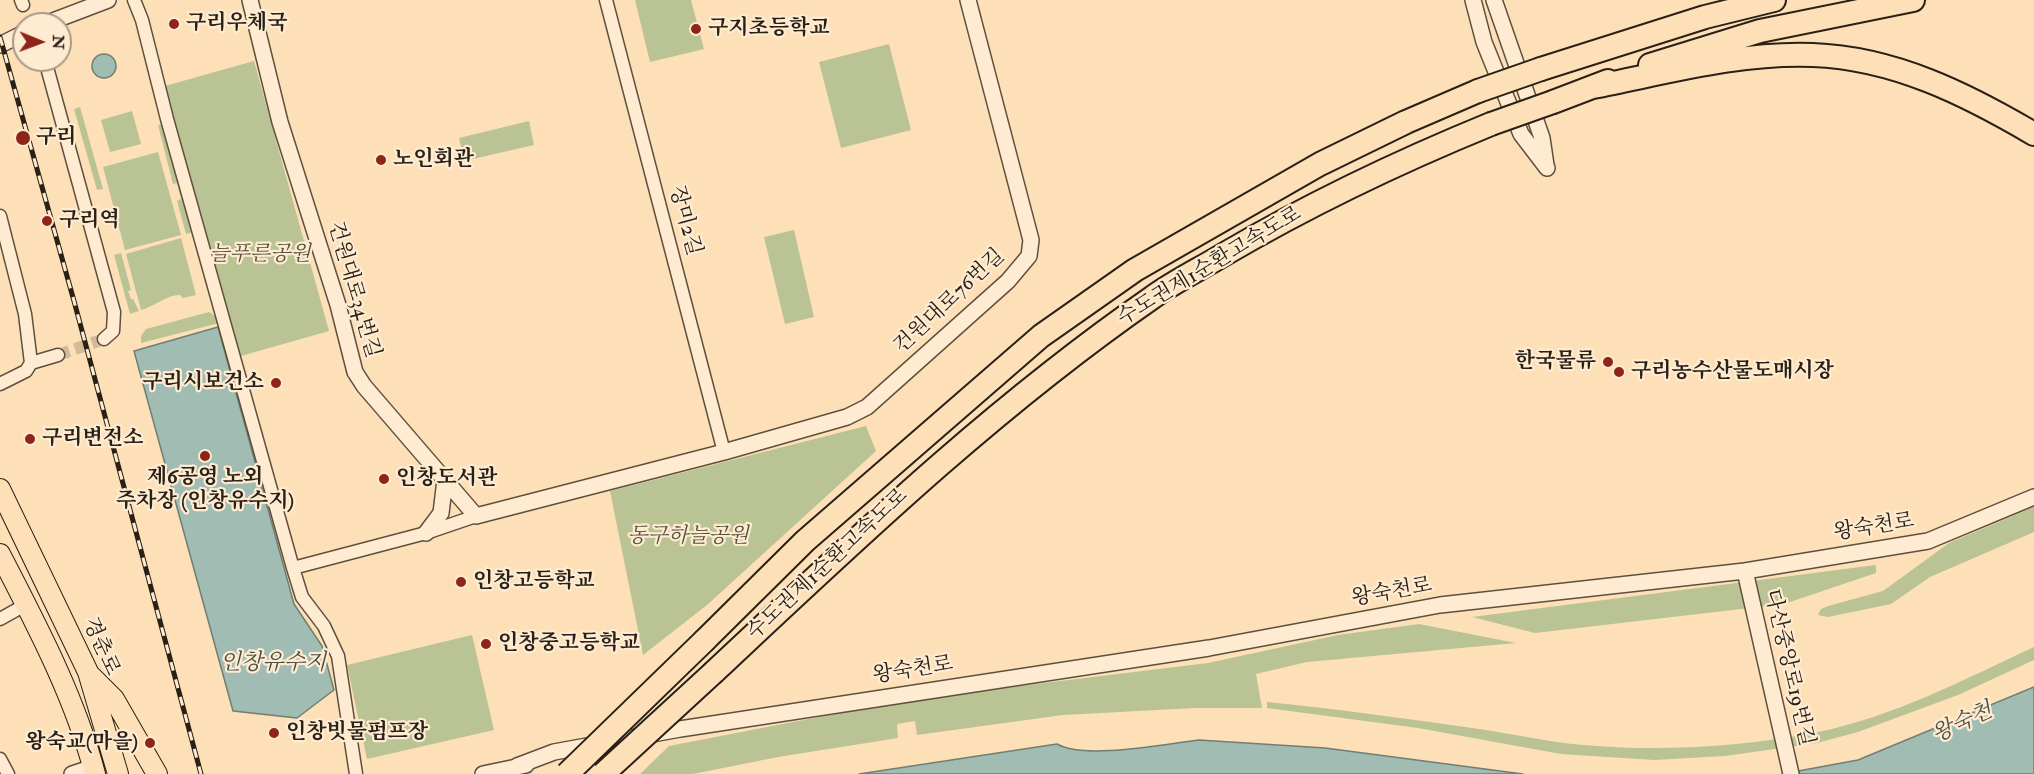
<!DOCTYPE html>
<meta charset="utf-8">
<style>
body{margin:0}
#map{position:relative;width:2034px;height:774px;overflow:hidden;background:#fde0b8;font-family:"IM FELL Double Pica",serif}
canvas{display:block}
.north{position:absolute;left:12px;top:12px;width:60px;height:60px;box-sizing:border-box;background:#feebd1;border:2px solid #a99a86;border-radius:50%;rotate:91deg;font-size:16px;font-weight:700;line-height:24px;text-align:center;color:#292016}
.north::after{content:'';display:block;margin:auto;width:21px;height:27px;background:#8f2418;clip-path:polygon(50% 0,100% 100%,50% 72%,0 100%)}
</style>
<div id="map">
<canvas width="2034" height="774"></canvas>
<div class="north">N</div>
</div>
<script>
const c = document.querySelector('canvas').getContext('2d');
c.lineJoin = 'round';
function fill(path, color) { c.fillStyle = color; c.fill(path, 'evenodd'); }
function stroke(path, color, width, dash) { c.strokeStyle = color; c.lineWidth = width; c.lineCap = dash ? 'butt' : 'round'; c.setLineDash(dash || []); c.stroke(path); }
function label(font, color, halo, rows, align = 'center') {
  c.font = font + ' "IM FELL Double Pica","Noto Serif KR",serif'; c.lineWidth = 4.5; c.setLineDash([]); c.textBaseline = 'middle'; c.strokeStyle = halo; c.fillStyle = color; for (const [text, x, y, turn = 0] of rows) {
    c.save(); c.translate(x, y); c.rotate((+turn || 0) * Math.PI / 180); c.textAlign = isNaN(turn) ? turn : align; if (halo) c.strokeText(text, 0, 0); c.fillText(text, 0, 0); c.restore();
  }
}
fill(new Path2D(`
 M 635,0 L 691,0 L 704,49 L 650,62 Z
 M 889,44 L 911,130 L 841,148 L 819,62 Z
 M 254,61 L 329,331 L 241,356 L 165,86 Z
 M 80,107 L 103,189 L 97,190 L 74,109 Z
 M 132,111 L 141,144 L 110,152 L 101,120 Z
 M 529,121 L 534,145 L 464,161 L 459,138 Z
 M 164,124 L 194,232 L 186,234 L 177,201 L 181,199 L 177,183 L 173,184 L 158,125 Z
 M 158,152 L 181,235 L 125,250 L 103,167 Z
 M 794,230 L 814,317 L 785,324 L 764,237 Z
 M 181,238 L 196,295 L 183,298 L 180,295 C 169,294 155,306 141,310 L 126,254 Z
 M 121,253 L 131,290 L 128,291 L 131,299 L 133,299 L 139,311 L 130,314 L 114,255 Z
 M 209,312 L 217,317 L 219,323 L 141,343 L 141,336 L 146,329 Z
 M 866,426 L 876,451 L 707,605 L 643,655 L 610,491 Z
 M 2034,507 L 2034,532 L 1930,577 L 1891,604 L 1828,617 L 1818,615 L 1821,609 L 1828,606 L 1883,591 L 1949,543 Z
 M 1876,565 L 1876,573 L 1784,604 L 1535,633 L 1472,617 Z
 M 1419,624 L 1516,643 L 1307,662 L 1256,674 L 1262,708 L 1195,708 L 1063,715 L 917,735 L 915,721 L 897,724 L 898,738 L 778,757 L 693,774 L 640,774 L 669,746 L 798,721 L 929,697 L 1208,663 L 1338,635 Z
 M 472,635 L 494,730 L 367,759 L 347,665 Z
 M 2034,647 L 2034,660 L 1958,695 L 1858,732 L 1817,743 L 1725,756 L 1654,760 L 1561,754 L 1418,728 L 1267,708 L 1267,702 C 1338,709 1409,719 1479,729 C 1514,734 1548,742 1583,745 C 1660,752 1742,747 1818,732 C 1893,717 1965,679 2034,647 Z`), '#bac393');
const water = new Path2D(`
 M92 66a12 12 0 1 1 24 0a12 12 0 1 1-24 0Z
 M 218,327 L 294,604 L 322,646 L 334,690 L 297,718 L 233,711 L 134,351 Z
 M 2034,687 L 2034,774 L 1782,774 L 1858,760 Z
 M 1199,740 L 1325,748 L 1523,774 L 859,774 L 1057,744 C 1085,760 1164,744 1199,740 Z`);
fill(water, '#a0bcb3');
stroke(water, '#707e74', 1.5);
stroke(new Path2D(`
 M 58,355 L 104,339`), '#d3ba98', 12, [12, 6]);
const minor = new Path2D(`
 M 21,0 L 23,5
 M 134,0 L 142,20 L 167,119 L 293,568
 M 606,0 L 724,452
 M 45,60 L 114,312 L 113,331 L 104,339
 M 0,216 L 25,314 L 31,363
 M 0,384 L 26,371 L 31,363 L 58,355
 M 0,619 L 27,604
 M 0,759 L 8,774
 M 356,774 L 338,656 L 324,626 L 302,597 L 293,568 L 426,533 L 476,516`);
const tertiary = new Path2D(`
 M 250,0 L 280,122 L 338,305 L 355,372 L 364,386 L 476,516 L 724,452 L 847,417 L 867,407 L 1008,281 L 1029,256 L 1031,240 L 968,0
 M 1473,0 L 1484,42 L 1521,134 L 1547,168
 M 1494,0 L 1542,138 L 1546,165
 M 45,24 L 108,0
 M 0,45 L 24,33
 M 426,533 L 441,513 L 445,480
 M 1745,571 L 1791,774
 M 517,766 L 554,752 L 680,729 L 1209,648 L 1440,605 L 1745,571 L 1928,541 L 2034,497
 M 72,774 L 93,767
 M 483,774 L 526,765`);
const primary = new Path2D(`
 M 0,489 L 88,672 L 118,774
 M 0,554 C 36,624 75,697 95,774
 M 90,675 L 114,699 L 157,774`);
const motorway = new Path2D(`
 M 1650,65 L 1760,31 L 1913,0
 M 1541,69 L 1705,17 L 1774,0
 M 1593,87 C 1665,73 1740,52 1813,55 C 1894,58 1966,94 2034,134
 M 1553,102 L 1608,81
 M 705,640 L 805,541 L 1041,336 L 1135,270 L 1320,164 L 1406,122 L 1478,91
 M 714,672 C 855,540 994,407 1153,297 C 1175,281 1200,269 1223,255 C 1310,204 1398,162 1491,124`);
stroke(minor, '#5e503e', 15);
stroke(tertiary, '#5e503e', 18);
stroke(primary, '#292016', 22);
stroke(motorway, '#292016', 26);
stroke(minor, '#feebd1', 12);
stroke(tertiary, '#feebd1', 15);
stroke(primary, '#fde0b8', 20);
stroke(motorway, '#fde0b8', 22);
const rail = new Path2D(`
 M 0,37 L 74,301 L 201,774`);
stroke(rail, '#292016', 5);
stroke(rail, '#feebd1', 3, [9]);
const motorwayBridge = new Path2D(`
 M 1478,91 L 1541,69
 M 1491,124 L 1553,102
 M 567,774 L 705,640
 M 603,774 L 714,672`);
stroke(motorwayBridge, '#292016', 26, []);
stroke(motorwayBridge, '#fde0b8', 22);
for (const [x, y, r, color] of [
 [174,24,6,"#8f2418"],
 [696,29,6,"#8f2418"],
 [23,138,8,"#8f2418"],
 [381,160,6,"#8f2418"],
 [47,221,6,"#8f2418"],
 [1608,362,6,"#8f2418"],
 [1619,372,6,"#8f2418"],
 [276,383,6,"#8f2418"],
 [30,439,6,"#8f2418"],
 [205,456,6,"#8f2418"],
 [384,479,6,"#8f2418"],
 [461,582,6,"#8f2418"],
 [486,644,6,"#8f2418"],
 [274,733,6,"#8f2418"],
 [150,743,6,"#8f2418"]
]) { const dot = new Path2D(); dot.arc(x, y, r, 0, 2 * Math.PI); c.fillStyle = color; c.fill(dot); stroke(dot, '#feebd1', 2); }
label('bold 21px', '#292016', '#feebd1', [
 ["구리우체국",186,24],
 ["구지초등학교",708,29],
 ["구리",36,138],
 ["노인회관",393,160],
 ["구리역",59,221],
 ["한국물류",1596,362,"right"],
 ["구리농수산물도매시장",1631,372],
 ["구리시보건소",264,383,"right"],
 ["구리변전소",42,439],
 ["제6공영 노외",205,478,"center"],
 ["주차장 (인창유수지)",205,502,"center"],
 ["인창도서관",396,479],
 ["인창고등학교",473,582],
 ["인창중고등학교",498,644],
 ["인창빗물펌프장",286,733],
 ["왕숙교(마을)",138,743,"right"]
], 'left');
label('21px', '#292016', '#feebd1', [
 ["장미2길",684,221,75],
 ["수도권제1순환고속도로",1210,267,-31],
 ["건원대로34번길",353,290,74],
 ["건원대로76번길",950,302,-43],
 ["왕숙천로",1874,528,-9],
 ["수도권제1순환고속도로",828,565,-43],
 ["왕숙천로",1392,593,-10],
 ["경춘로",100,647,66],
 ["다산중앙로19번길",1788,668,77],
 ["왕숙천로",913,671,-9]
]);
label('italic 21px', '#54513c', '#feebd1', [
 ["늘푸른공원",260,255],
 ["동구하늘공원",688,537]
]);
label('italic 22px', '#4d4f45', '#feebd1', [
 ["인창유수지",273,664],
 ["왕숙천",1963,724,-25]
]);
</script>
